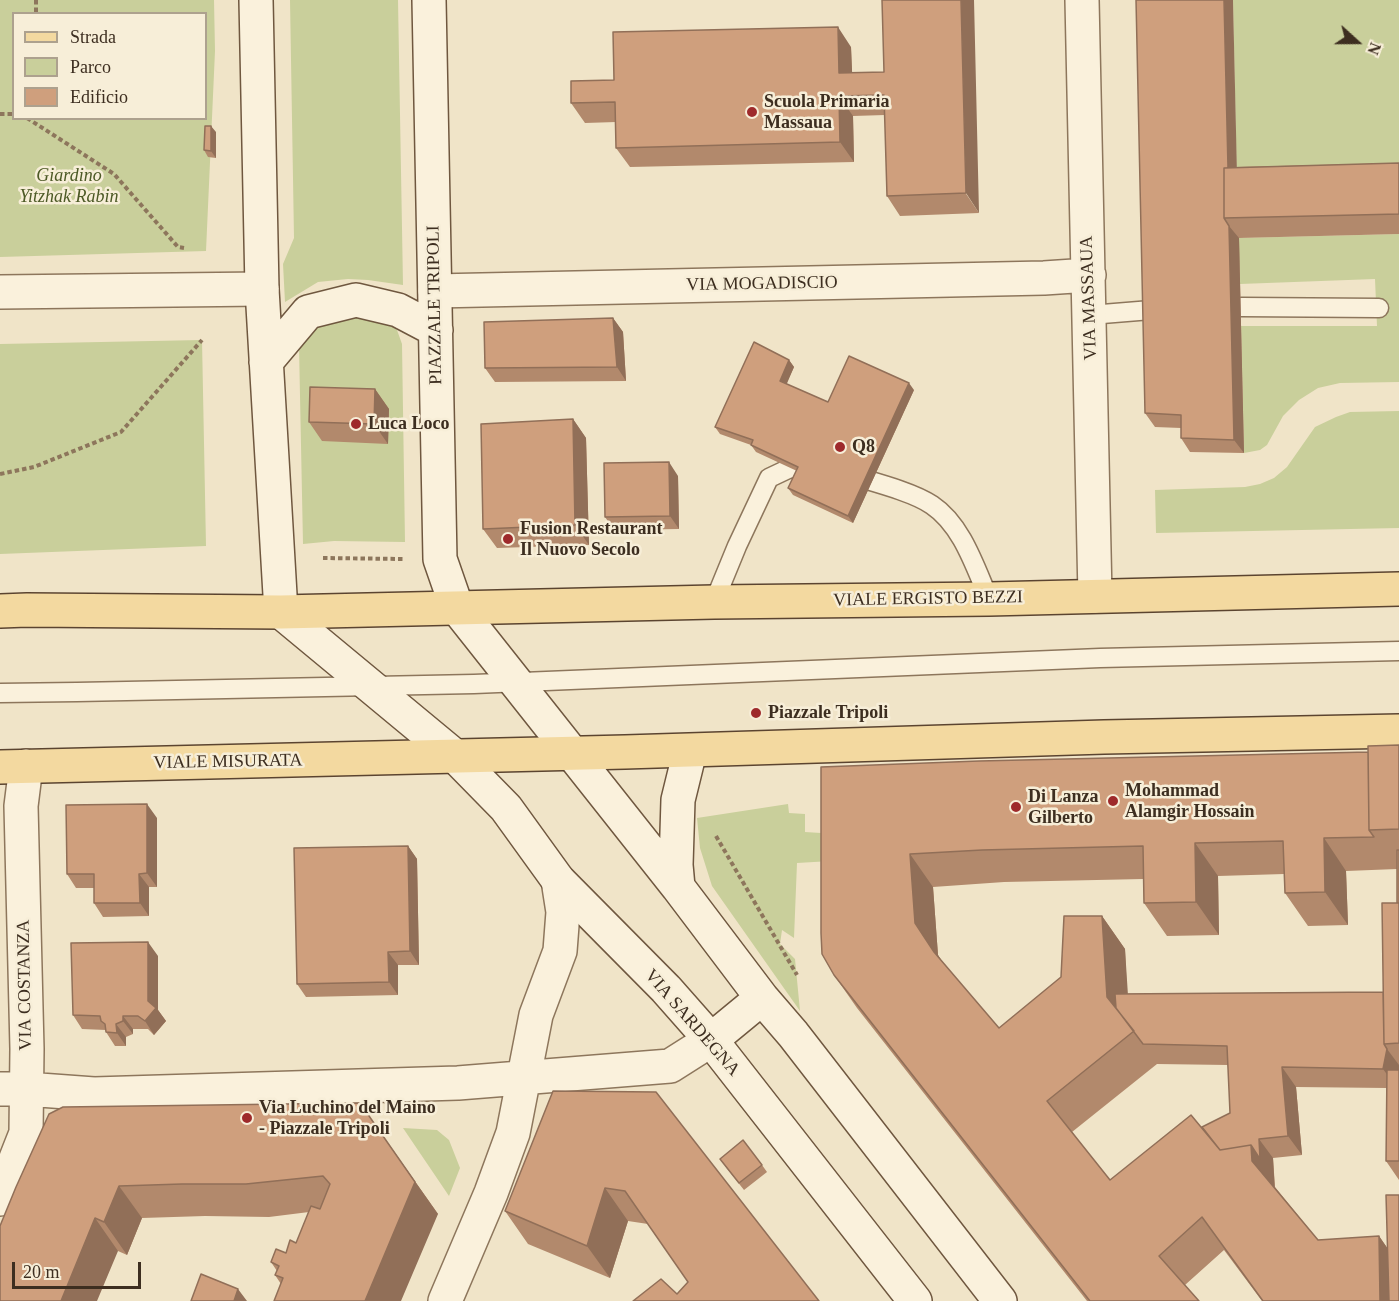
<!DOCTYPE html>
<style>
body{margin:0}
#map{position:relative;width:1399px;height:1301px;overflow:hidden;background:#f0e4c8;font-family:"Times New Roman",serif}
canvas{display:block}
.legend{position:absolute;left:12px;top:12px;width:195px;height:108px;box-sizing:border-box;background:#f7eed8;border:2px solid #ada18e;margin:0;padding:8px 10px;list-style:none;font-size:18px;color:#3d2e20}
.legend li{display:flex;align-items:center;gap:12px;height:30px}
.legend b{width:30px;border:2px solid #ada18e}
.north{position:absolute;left:1327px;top:12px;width:60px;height:60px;-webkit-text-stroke:4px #f7eed8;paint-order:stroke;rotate:111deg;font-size:16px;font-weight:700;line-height:24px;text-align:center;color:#3d2e20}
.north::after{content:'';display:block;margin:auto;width:21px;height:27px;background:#3d2e20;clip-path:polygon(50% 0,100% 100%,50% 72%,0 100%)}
.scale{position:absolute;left:12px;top:1262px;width:129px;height:27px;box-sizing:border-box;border:3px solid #3d2e20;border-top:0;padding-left:8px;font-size:18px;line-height:21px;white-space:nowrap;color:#3d2e20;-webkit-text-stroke:4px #f7eed8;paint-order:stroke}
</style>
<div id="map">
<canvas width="1399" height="1301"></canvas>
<ul class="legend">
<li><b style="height:8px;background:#f3d9a0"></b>Strada</li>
<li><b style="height:16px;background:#c9cf9b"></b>Parco</li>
<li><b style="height:16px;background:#cf9f7d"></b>Edificio</li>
</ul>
<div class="north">N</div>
<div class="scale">20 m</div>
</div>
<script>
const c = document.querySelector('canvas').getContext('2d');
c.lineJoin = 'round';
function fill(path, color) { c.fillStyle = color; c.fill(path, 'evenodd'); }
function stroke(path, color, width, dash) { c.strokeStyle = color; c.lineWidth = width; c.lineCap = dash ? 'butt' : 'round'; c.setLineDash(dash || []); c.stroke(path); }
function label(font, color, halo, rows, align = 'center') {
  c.font = font + ' "Times New Roman",serif'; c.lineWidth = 5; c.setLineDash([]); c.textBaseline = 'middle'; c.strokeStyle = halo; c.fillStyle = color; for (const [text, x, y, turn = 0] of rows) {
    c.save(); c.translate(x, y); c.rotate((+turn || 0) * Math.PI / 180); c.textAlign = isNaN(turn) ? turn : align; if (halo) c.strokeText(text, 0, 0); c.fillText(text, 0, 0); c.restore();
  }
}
fill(new Path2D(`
 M 0,0 L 214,0 L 215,51 L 206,251 L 0,257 ZM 14,14 L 206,14 L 206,118 L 14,118 Z
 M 290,0 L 398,0 L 403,285 L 368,280 L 348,279 L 318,282 L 285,302 L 283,264 L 294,238 Z
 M 1233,0 L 1399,0 L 1399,183 L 1237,187 Z
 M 1399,234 L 1399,382 L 1340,383 L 1318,388 L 1299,400 L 1283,416 L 1267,445 L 1260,450 L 1244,453 L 1241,326 L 1377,326 L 1375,279 L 1240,284 L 1238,238 Z
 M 344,314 L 381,317 L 397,330 L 402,344 L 405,542 L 334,541 L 303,544 L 299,346 L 311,323 Z
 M 202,340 L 206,546 L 0,554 L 0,344 Z
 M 1399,411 L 1399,528 L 1156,533 L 1155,490 L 1245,487 L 1260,484 L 1274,478 L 1287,467 L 1315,427 L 1336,417 L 1350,412 Z
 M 788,804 L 789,813 L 805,814 L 805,832 L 821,833 L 831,861 L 797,863 L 794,938 L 782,930 L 780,944 L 795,959 L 800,1011 L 712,886 L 700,848 L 697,818 Z
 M 403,1128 L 437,1130 L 449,1140 L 460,1168 L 449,1196 Z`), '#c9cf9b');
const lane = new Path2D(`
 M 1241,307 L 1379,308
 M 1090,315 L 1151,310
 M 850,475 C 873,482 913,492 932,505 C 962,525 975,567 989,599
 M 714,602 L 737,546 L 769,478 L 788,469 L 812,463
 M 0,693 L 77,692 L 474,684 L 1100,658 L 1399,651`);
const street = new Path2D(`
 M 1082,0 L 1095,596
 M 435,291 L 1044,278 L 1089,275
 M 0,292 L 262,289
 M 0,1089 L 26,1089 L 94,1094 L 458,1083 L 670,1066 L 711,1040
 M 0,1199 L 26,1133 L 27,1049 L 21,806 L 26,766
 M 445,1301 L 491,1193 L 513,1133 L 536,1015 L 560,951 L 563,912 L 558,880`);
const secondary = new Path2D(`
 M 256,0 L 262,289 L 281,612 L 456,757 L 506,808 L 558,880 L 666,989 L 711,1040 L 915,1301
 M 429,0 L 440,559 L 457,608 L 678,887 L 762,998 L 793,1034 L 1000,1301
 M 266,362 L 308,312 L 356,300 L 398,310 L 436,330
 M 678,887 L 676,865 L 678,800 L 690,751
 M 711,1040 L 762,998`);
const primary = new Path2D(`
 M 0,611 L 27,610 L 281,612 L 714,602 L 989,599 L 1399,589
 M 0,767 L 625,752 L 1104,737 L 1399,731`);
stroke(lane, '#8d765c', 21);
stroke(street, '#8d765c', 36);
stroke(secondary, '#6f573f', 36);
stroke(primary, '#5b4430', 36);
stroke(new Path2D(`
 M 36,0 L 36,14
 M 0,114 L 14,114
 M 27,118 L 114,174 L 178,247 L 184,248
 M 0,474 L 34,467 L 121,432 L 202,340
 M 323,558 L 403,559
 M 716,836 L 797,975`), '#8d765c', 4, [4.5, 3]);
stroke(lane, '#faf1dc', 18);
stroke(street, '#faf1dc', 33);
stroke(secondary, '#faf1dc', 33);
stroke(primary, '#f3d9a0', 33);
fill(new Path2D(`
 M 851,47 L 852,73 L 884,72 L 979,213 L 900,216 L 887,196 L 885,115 L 853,116 L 854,162 L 630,167 L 616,148 L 616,122 L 585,123 L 571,103 L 614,80 Z
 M 216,132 L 216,158 L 208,157 L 204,150 Z
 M 1399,163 L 1399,234 L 1239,238 L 1244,453 L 1190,452 L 1181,438 L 1181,428 L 1155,427 L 1145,413 L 1237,167 Z
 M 613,318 L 623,332 L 626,381 L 495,382 L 485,368 Z
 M 789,360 L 794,367 L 786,384 L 828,402 L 914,390 L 853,523 L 793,495 L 788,488 L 797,471 L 756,452 L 751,445 L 720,434 L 715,427 Z
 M 375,389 L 389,409 L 388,444 L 322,441 L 309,422 Z
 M 573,419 L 586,438 L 589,545 L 497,548 L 483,529 Z
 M 678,476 L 679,529 L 614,530 L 605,517 Z
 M 1399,745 L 1399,1180 L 1386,1161 L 1387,1088 L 1296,1087 L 1302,1155 L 1273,1158 L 1275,1187 L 1318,1240 L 1379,1236 L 1388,1249 L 1399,1301 L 1262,1301 L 1224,1250 L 1185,1285 L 1199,1301 L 1087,1301 L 857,1008 L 834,975 L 821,767 L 1368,752 ZM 1397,869 L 1397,903 L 1383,992 L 1127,994 L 1125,949 L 1102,916 L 1061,977 L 999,1028 L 942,962 L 938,955 L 933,887 L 1004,882 L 1143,879 L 1144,903 L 1167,936 L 1219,935 L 1218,876 L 1284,874 L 1285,893 L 1308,926 L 1348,925 L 1346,871 ZM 1157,1064 L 1228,1065 L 1230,1113 L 1202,1127 L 1110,1180 L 1072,1132 Z
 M 157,818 L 157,887 L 149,887 L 149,916 L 103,917 L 94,903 L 94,888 L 76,888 L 67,874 Z
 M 408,846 L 417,859 L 419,965 L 398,965 L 398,995 L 306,997 L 297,984 Z
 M 158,956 L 158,1010 L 166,1021 L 154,1035 L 148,1029 L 133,1029 L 133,1034 L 126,1037 L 126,1046 L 115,1046 L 106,1032 L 106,1030 L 82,1029 L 73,1015 Z
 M 553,1091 L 819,1301 L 677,1294 L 688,1282 L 648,1224 L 628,1221 L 610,1278 L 528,1244 L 505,1211 Z
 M 360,1103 L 438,1214 L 281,1284 L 275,1275 L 277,1271 L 271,1262 L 286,1253 L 296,1243 L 309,1212 L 269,1217 L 205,1216 L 142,1218 L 127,1255 L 118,1251 L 0,1226 Z
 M 762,1165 L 767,1172 L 744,1190 L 725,1166 Z`), '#b2896c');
fill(new Path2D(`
 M 961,0 L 974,0 L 979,213 L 966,193 Z
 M 1224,0 L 1233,0 L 1238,218 L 1229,218 Z
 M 838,27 L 851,47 L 853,93 L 839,73 Z
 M 839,96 L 853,116 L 854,162 L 840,142 Z
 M 211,126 L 216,132 L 216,158 L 211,151 Z
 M 1229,226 L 1239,238 L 1244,453 L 1234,440 Z
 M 613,318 L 623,332 L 626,381 L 617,367 Z
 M 789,360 L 794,367 L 785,388 L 780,381 Z
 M 909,383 L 914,390 L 853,523 L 848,516 Z
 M 375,389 L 389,409 L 388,444 L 374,424 Z
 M 573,419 L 586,438 L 589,545 L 575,525 Z
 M 669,462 L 678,476 L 679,529 L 670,516 Z
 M 147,804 L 157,818 L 157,887 L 147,873 Z
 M 1324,838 L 1346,871 L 1348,925 L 1325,892 Z
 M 1195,843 L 1218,876 L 1219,935 L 1196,902 Z
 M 408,846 L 417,859 L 419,965 L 410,951 Z
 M 910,854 L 933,887 L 938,955 L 957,985 L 934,952 L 915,923 Z
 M 139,874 L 149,887 L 149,916 L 140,903 Z
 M 1102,916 L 1125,949 L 1130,1027 L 1107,997 Z
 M 148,942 L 158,956 L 158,1010 L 166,1021 L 154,1035 L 145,1021 L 148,1001 Z
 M 388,952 L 398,965 L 398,995 L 389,982 Z
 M 123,1016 L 133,1029 L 133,1034 L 123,1021 Z
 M 116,1024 L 126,1037 L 126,1046 L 117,1033 Z
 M 1387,1049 L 1399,1065 L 1399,1078 L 1397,1088 L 1383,1069 Z
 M 1282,1067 L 1296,1087 L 1302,1155 L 1288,1136 Z
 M 383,1136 L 438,1214 L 401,1301 L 365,1301 Z
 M 1259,1139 L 1273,1158 L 1275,1193 L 1252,1161 L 1251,1145 Z
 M 119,1186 L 142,1218 L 127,1255 L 104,1222 Z
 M 605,1188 L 628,1221 L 610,1278 L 587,1246 Z
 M 95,1218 L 118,1251 L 97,1301 L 61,1301 Z
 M 1379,1236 L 1399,1265 L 1399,1301 L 1380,1301 Z
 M 238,1289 L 247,1301 L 234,1301 Z`), '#916f58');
const building = new Path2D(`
 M 882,0 L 961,0 L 966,193 L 887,196 L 884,95 L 839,96 L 840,142 L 616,148 L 615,102 L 571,103 L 571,81 L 614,80 L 613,32 L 838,27 L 839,73 L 884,72 Z
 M 1136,0 L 1224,0 L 1228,168 L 1224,168 L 1224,218 L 1229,226 L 1234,440 L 1181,438 L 1181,415 L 1145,413 Z
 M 205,126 L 211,126 L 211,151 L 204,150 Z
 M 1399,163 L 1399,214 L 1224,218 L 1224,168 Z
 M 613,318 L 617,367 L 485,368 L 484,322 Z
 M 754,342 L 789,360 L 780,381 L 828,402 L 849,356 L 909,383 L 848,516 L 788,488 L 798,467 L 751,445 L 753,440 L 715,427 Z
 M 310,387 L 375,389 L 374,424 L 309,422 Z
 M 573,419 L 575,525 L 483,529 L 481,424 Z
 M 669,462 L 670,516 L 605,517 L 604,463 Z
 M 1399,745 L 1399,829 L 1369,830 L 1368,746 Z
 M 1368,752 L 1369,830 L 1374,837 L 1324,838 L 1325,892 L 1285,893 L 1283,841 L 1195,843 L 1196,902 L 1144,903 L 1143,846 L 982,850 L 910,854 L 915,923 L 934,952 L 999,1028 L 1061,977 L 1064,916 L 1102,916 L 1107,997 L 1134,1031 L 1047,1101 L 1110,1180 L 1191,1115 L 1220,1150 L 1251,1145 L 1252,1161 L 1318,1240 L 1379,1236 L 1380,1301 L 1263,1301 L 1202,1217 L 1159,1256 L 1199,1301 L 1090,1301 L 834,975 L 822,954 L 821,933 L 821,767 L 979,761 Z
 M 147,804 L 147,873 L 139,874 L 140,903 L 94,903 L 94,874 L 67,874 L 66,805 Z
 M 408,846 L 410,951 L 388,952 L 389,982 L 297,984 L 294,848 Z
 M 1397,850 L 1399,850 L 1399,903 L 1397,903 Z
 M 1382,903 L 1399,903 L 1399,1043 L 1384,1044 Z
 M 148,942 L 148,1001 L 156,1008 L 145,1021 L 138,1016 L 123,1016 L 123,1021 L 116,1024 L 117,1033 L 106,1032 L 105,1024 L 101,1021 L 100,1016 L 73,1015 L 71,943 Z
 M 1383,992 L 1384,1044 L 1387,1049 L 1383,1069 L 1282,1067 L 1288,1136 L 1259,1139 L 1260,1159 L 1251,1145 L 1220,1150 L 1202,1127 L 1230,1113 L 1227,1046 L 1143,1044 L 1116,1008 L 1115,994 Z
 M 1387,1070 L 1399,1070 L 1399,1161 L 1386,1161 Z
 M 553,1091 L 656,1092 L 819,1301 L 633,1301 L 661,1279 L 677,1294 L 688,1282 L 625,1191 L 605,1188 L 587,1246 L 505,1211 Z
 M 360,1103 L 415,1182 L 365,1301 L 274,1301 L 283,1278 L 275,1275 L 279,1266 L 271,1262 L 276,1249 L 286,1253 L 290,1240 L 296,1243 L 311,1206 L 320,1209 L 330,1184 L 323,1176 L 246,1184 L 182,1184 L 119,1186 L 104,1222 L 95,1218 L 61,1301 L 0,1301 L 0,1226 L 16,1187 L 49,1114 L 63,1107 Z
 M 743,1140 L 762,1165 L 739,1183 L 720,1159 Z
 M 1386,1195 L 1399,1195 L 1399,1301 L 1389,1301 Z
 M 201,1274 L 238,1289 L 234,1301 L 191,1301 Z`);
fill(building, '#cf9f7d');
stroke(building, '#916f58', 1.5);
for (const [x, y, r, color] of [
 [752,112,6,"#9e2a2b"],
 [356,424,6,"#9e2a2b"],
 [840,447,6,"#9e2a2b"],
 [508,539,6,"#9e2a2b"],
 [756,713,6,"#9e2a2b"],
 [1113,801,6,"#9e2a2b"],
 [1016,807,6,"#9e2a2b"],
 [247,1118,6,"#9e2a2b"]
]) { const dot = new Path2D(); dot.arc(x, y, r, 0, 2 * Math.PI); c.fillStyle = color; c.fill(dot); stroke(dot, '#f7eed8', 2); }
label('bold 18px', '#3d2e20', '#f7eed8', [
 ["Scuola Primaria",764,102],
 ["Massaua",764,123],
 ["Luca Loco",368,424],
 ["Q8",852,447],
 ["Fusion Restaurant",520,529],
 ["Il Nuovo Secolo",520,550],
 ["Piazzale Tripoli",768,713],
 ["Mohammad",1125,791],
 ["Alamgir Hossain",1125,812],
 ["Di Lanza",1028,797],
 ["Gilberto",1028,818],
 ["Via Luchino del Maino",259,1108],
 ["- Piazzale Tripoli",259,1129]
], 'left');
label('italic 18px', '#4d5a26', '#f7eed8', [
 ["Giardino",69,176],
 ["Yitzhak Rabin",69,197]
]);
label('18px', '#3d2e20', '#f7eed8', [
 ["VIA MOGADISCIO",762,284,-1],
 ["VIA MASSAUA",1089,298,-92],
 ["PIAZZALE TRIPOLI",435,305,-91],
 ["VIALE ERGISTO BEZZI",928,599,-1],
 ["VIALE MISURATA",228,762,-1],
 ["VIA COSTANZA",25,985,-91],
 ["VIA SARDEGNA",692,1023,49]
]);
</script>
